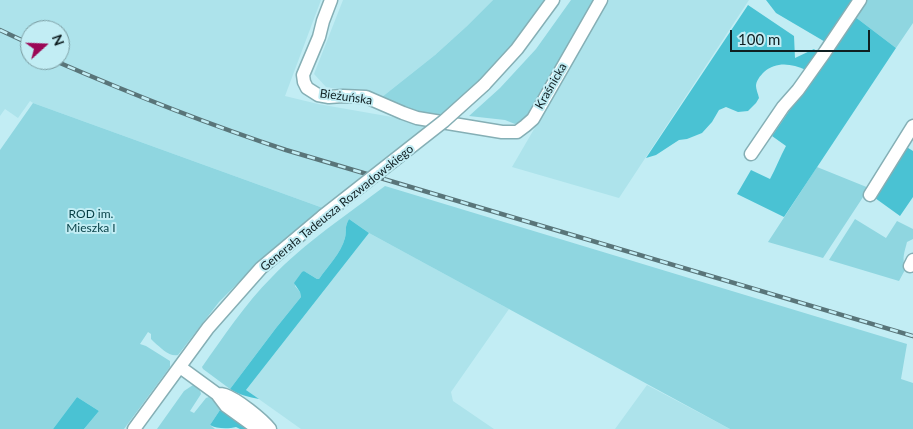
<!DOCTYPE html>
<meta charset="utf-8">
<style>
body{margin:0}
#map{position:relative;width:913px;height:429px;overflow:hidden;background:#c2edf4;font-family:Lato,sans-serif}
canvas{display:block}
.north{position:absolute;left:20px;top:20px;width:50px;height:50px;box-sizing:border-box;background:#c2edf4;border:1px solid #7a9ba0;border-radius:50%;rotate:70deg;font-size:14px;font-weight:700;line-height:20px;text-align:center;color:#0f1f22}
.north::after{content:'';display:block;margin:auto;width:18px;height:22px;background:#9b0756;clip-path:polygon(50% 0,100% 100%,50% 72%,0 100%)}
.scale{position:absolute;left:730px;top:30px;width:140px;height:22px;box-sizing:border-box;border:2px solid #0f1f22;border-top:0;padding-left:6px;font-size:15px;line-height:18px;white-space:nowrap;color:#0f1f22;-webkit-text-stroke:4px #c2edf4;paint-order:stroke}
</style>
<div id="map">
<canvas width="913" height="429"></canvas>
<div class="north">N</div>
<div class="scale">100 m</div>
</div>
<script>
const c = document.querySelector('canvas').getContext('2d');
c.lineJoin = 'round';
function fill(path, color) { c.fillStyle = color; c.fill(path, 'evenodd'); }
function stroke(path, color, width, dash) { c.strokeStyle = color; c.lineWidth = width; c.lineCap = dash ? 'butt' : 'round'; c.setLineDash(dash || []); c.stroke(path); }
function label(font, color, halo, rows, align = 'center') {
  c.font = font + ' Lato,sans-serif'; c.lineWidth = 4; c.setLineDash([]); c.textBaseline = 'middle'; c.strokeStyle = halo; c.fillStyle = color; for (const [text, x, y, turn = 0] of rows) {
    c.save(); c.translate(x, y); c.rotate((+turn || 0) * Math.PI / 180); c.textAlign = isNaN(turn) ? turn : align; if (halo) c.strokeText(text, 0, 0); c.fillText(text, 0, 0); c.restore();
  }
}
fill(new Path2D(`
 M 0,0 L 321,0 L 285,96 L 318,104 L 432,124 L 323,208 L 33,103 L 30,101 L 18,118 L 5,109 L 0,116 ZM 30,30 L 60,30 L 60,60 L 30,60 Z
 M 343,0 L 493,0 L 467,26 L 435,55 L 382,97 L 326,87 L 314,74 Z
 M 609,0 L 749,0 L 619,198 L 512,167 Z
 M 369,233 L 509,309 L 451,392 L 453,401 L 494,429 L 301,429 L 246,390 Z
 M 647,385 L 730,429 L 615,429 Z`), '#ade3eb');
fill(new Path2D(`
 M 493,0 L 549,0 L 505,57 L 462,97 L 436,119 L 424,116 L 382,97 L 435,55 L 467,26 Z
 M 571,0 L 598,0 L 534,110 L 523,121 L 515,124 L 505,120 L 469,116 L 500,88 L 536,49 Z
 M 864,0 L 913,0 L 913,23 L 896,48 L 854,16 Z
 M 33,103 L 323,208 L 264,257 L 219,302 L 178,355 C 169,357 161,348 154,342 L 151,339 L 151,334 L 148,332 L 140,344 L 146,346 L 170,361 L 170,367 L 124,429 L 84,429 L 99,411 L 77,397 L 53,429 L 0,429 L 0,150 Z
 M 817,167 L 869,188 L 823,258 L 768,242 Z
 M 385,186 L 907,344 L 901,379 L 913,383 L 913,429 L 730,429 L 426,264 L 369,233 L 349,219 C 344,228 347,230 345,238 C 341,253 328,266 319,279 L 317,279 L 304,271 L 295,286 L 300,292 L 301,297 L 276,328 L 230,389 L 203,369 L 202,367 C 224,336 245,304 272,277 C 304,243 348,214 385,186 Z
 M 855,219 L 886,238 L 897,221 L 913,229 L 913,239 L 907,242 C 905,251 901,259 906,268 L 899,281 L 829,260 Z
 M 193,385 L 200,390 L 201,394 L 190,411 L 194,413 L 206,398 L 209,397 L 222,407 L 210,425 L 215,429 L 157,429 L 184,391 Z`), '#8fd6e0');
fill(new Path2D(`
 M 766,0 L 856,0 L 827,43 L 776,13 Z
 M 748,5 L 794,36 L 795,58 L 814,49 L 819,54 L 806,70 C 792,64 777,61 764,72 C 760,76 756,81 756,86 C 756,89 758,94 759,98 L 756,103 L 748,111 L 738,112 L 726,107 L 719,110 L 712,122 L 702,133 L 687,139 L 679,140 L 656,155 L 646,158 Z
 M 854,16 L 896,48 L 784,217 L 737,194 L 751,170 L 770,179 C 776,168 780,157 786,146 L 772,136 Z
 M 905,146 L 913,151 L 913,197 L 900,216 L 875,198 Z
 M 349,219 L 369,233 L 246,390 L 259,399 C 249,397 239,395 230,389 L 276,328 L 301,297 L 300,292 L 294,283 L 302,272 L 304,271 L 317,279 L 319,279 C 328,266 341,253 345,238 C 347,230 344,228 349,219 Z
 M 77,397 L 99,411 L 84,429 L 53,429 Z
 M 222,407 L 252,429 L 240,429 L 236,427 C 229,429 216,429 210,425 Z`), '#4ac2d3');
const minor = new Path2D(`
 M 331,0 L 323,21 L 319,37 L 303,75 L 304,82 L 307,88 L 318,95 L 329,97 L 343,96 L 366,97 L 403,113 L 417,118 L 502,132 L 517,132 L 525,126 L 533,119 L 601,0
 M 484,85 L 517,49 L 553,0
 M 751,154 L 783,107 L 798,90 L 825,52 L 860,0
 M 870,195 L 913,126
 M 910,266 L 913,260
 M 180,367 L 217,394 L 226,406 L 258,429
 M 217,394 C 220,394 222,394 225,395 C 237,399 262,419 270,429
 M 134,429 L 208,328 L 261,268 L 323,216`);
stroke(minor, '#85afb5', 15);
stroke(minor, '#fff', 12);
const rail = new Path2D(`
 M 0,30 L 30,44
 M 53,60 C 129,93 207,124 286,150 L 913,336`);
stroke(rail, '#597579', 4.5);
stroke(rail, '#c2edf4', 2.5, [8]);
const minorBridge = new Path2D(`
 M 323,216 L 444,121 L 484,85`);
stroke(minorBridge, '#85afb5', 15, []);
stroke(minorBridge, '#fff', 12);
label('12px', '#0f1f22', '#c2edf4', [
 ["Kraśnicka",551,86,-60],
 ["Bieżuńska",346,97,8],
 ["Generała Tadeusza Rozwadowskiego",337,208,-39]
]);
label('12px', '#053e45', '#c2edf4', [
 ["ROD im.",91,214],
 ["Mieszka I",91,228]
]);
</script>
